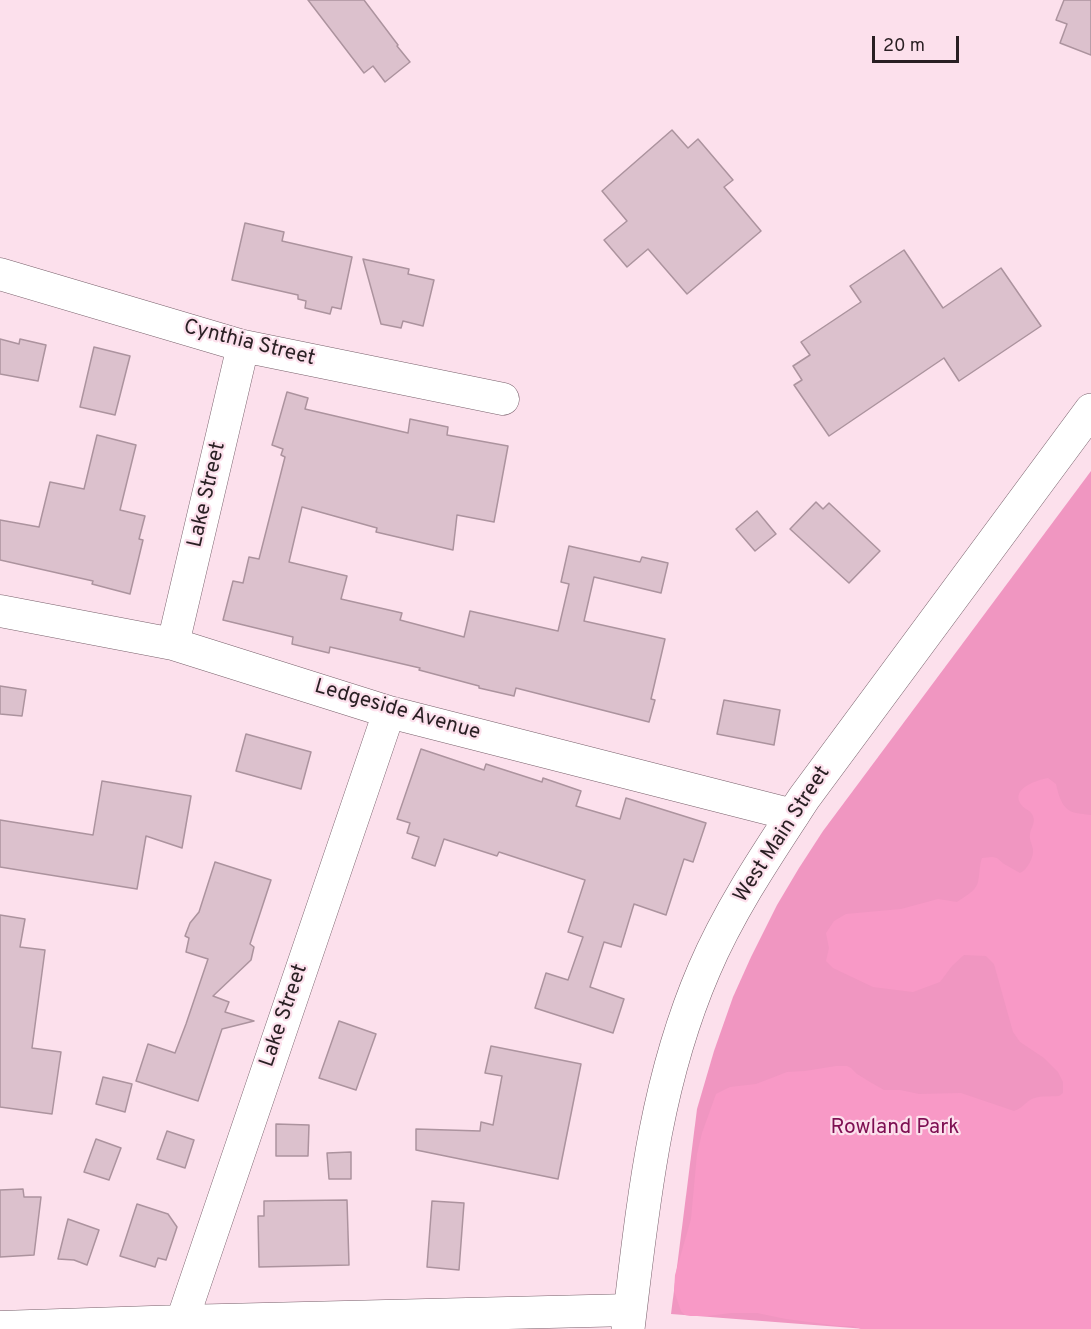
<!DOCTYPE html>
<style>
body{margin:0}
#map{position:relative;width:1091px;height:1329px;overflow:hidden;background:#fce0ec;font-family:Overpass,sans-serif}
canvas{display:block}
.scale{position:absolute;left:872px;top:36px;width:87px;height:27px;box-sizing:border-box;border:3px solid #291f23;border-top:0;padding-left:8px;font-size:18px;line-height:21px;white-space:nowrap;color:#291f23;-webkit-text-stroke:4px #fce0ec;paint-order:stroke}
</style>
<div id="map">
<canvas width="1091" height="1329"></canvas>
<div class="scale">20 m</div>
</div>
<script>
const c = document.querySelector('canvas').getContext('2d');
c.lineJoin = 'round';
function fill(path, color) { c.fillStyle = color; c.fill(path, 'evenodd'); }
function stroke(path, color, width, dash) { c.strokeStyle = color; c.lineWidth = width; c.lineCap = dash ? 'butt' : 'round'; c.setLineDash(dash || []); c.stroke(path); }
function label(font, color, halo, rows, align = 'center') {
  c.font = font + ' Overpass,sans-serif'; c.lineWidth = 4.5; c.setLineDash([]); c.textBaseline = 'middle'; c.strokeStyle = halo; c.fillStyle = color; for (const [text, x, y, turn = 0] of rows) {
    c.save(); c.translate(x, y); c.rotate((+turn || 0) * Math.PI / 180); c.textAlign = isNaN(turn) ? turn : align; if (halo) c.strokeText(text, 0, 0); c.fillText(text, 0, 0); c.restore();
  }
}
fill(new Path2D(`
 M 1091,471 L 1091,1329 L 866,1329 L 671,1314 L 697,1109 L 714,1051 L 733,997 L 751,957 L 777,905 L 799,868 L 823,831 Z`), '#f096c1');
fill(new Path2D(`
 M 1048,778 L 1056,784 C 1058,793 1061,806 1070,811 C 1076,814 1085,814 1091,815 L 1091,1329 L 861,1329 L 853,1326 L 839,1326 L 786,1319 L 757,1313 L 731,1313 L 708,1316 L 691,1316 L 685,1315 L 681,1311 L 674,1291 L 675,1275 L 691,1219 L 697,1154 L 702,1133 L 716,1094 L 730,1087 L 756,1084 L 787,1072 L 805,1071 L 836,1066 L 847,1066 L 851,1068 L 857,1074 L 870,1082 L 884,1090 L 900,1090 L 919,1094 L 961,1093 L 1014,1111 C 1021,1109 1024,1104 1030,1100 C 1038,1095 1050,1097 1059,1096 L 1063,1093 L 1063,1082 L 1058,1072 L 1044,1058 L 1020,1042 L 1013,1032 L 994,964 L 986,956 L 964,955 L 952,966 L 940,982 L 913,992 L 873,987 L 833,968 L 826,961 L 829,948 L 826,933 L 834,921 L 846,914 L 901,909 L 938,899 L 957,902 C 964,897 976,891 978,882 C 980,873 979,867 982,858 L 992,857 L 997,858 L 1004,864 L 1020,873 C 1028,869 1034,857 1033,849 C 1032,844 1029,839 1030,835 C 1030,828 1036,824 1033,816 C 1031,810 1023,809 1020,803 C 1012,788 1037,780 1048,778 Z`), '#f899c6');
const building = new Path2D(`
 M 308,0 L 364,0 L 398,45 L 397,46 L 410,62 L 385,82 L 373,66 L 364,73 Z
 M 1064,0 L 1091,0 L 1091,55 L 1060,43 L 1067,24 L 1056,20 Z
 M 672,130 L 688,148 L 698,139 L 733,180 L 724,187 L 761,231 L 687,294 L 648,249 L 627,267 L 604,240 L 627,221 L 602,191 Z
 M 245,223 L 284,232 L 282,241 L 352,257 L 341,309 L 332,307 L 330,314 L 305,308 L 306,301 L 298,299 L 298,295 L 232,280 Z
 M 904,250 L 943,308 L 1001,268 L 1041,326 L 959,381 L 944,358 L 829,436 L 794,385 L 802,380 L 793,366 L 810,355 L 801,342 L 861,302 L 850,286 Z
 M 363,259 L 409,269 L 408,274 L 434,280 L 423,326 L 403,321 L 401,328 L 381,324 Z
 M 0,339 L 19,344 L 20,339 L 46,345 L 38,381 L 0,374 Z
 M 94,347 L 130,356 L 115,415 L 80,407 Z
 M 287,392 L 308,398 L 305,409 L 408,433 L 410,419 L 448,427 L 447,435 L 508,446 L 494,522 L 457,515 L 453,550 L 376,532 L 377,528 L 302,507 L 289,562 L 347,576 L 341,599 L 402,613 L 400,620 L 464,637 L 470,611 L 558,631 L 569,584 L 561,582 L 569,546 L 640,562 L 642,557 L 668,563 L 661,593 L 594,577 L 584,621 L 665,639 L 651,699 L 655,700 L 649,722 L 516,688 L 514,696 L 479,688 L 479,686 L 419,670 L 420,668 L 330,647 L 329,653 L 292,644 L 293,637 L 223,620 L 233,581 L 243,583 L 249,557 L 259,559 L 285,457 L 281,455 L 283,449 L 272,445 Z
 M 97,435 L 136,445 L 120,510 L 145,516 L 139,539 L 143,540 L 130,594 L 92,584 L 93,581 L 0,560 L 0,520 L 39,527 L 50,482 L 84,489 Z
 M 816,502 L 823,509 L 829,503 L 880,551 L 849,583 L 790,529 Z
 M 757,511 L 776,534 L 755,551 L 736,529 Z
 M 0,686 L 26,690 L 22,716 L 0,714 Z
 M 724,700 L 780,710 L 774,745 L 717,734 Z
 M 246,734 L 311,752 L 301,789 L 236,771 Z
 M 421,749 L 484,770 L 486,764 L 542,782 L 543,778 L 581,791 L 576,806 L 620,819 L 626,798 L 706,823 L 693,862 L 684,859 L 666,915 L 634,904 L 621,947 L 604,942 L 590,987 L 624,999 L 613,1033 L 535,1008 L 546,973 L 568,980 L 583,937 L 568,932 L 585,880 L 499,852 L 497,856 L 444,839 L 435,866 L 412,858 L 419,837 L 407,833 L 410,823 L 397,819 Z
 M 102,781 L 191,796 L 182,848 L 146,836 L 137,889 L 0,867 L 0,820 L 93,835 Z
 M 215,862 L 271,880 L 250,944 L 254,947 L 251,960 L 213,996 L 229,1002 L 225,1012 L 254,1021 L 222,1029 L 198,1101 L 136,1081 L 148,1044 L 175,1053 L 186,1024 L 208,959 L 186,952 L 189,938 L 185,936 L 190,923 L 199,912 Z
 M 0,915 L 25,919 L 20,947 L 45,950 L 32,1048 L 61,1052 L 52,1114 L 0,1107 Z
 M 339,1021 L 376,1034 L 356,1090 L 319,1078 Z
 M 491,1046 L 581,1064 L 558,1179 L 416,1150 L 416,1129 L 480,1131 L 481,1122 L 493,1125 L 502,1076 L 485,1073 Z
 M 103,1077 L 132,1084 L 125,1112 L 96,1104 Z
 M 276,1124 L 309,1125 L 308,1156 L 276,1156 Z
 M 167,1131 L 194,1140 L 185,1168 L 157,1159 Z
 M 96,1139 L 121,1148 L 109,1180 L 84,1172 Z
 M 351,1152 L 351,1179 L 329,1179 L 327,1153 Z
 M 23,1189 L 24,1197 L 41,1197 L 34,1255 L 0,1257 L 0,1190 Z
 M 347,1200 L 349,1265 L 259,1267 L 258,1216 L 264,1216 L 264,1201 Z
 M 432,1201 L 464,1203 L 459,1270 L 427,1267 Z
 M 137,1204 L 168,1214 L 177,1227 L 166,1260 L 158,1258 L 155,1267 L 120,1256 Z
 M 68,1219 L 99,1230 L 87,1265 L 74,1260 L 58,1259 Z`);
fill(building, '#dcc1cd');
stroke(building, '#ac939e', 1.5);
const street = new Path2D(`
 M 0,274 L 243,346 L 503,399
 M 0,611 L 173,644 L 389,712 L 793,815
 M 173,644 L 243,346
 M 182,1321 L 389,712
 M 0,1327 L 182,1321 L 630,1310`);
const secondary = new Path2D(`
 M 628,1329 C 643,1206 654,1086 704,970 C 730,909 768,853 804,798 L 1091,410`);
stroke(street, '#78606b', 33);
stroke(secondary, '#78606b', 34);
stroke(street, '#fff', 32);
stroke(secondary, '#fff', 33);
label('21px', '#291f23', '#fce0ec', [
 ["Cynthia Street",249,344,14],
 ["Lake Street",208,495,-77],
 ["Ledgeside Avenue",397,711,16],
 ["West Main Street",783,835,-57],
 ["Lake Street",285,1016,-71]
]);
label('21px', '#7e0f52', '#fce0ec', [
 ["Rowland Park",895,1129]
]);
</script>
